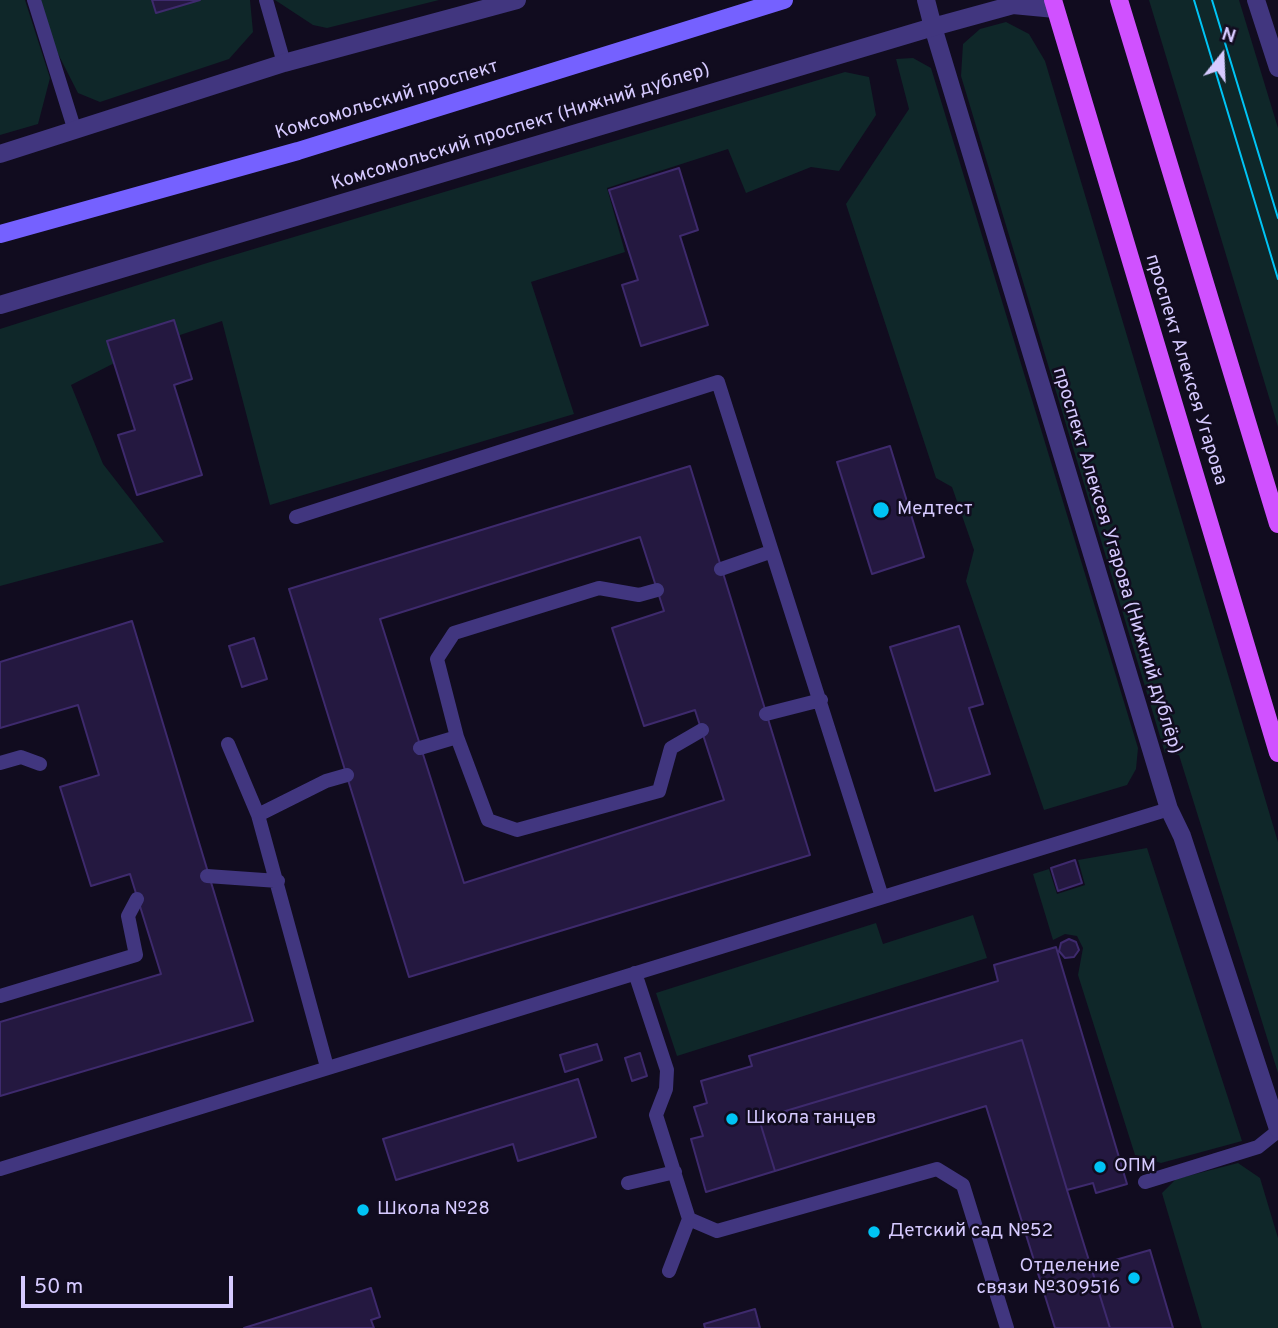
<!DOCTYPE html>
<meta charset="utf-8">
<style>
body{margin:0}
#map{position:relative;width:1278px;height:1328px;overflow:hidden;background:#110c1f;font-family:Overpass,sans-serif}
canvas{display:block}
.north{position:absolute;left:1187px;top:21px;width:70px;height:70px;-webkit-text-stroke:5px #110c1f;paint-order:stroke;rotate:18deg;font-size:19px;font-weight:700;line-height:28px;text-align:center;color:#d6caff}
.north::after{content:'';display:block;margin:auto;width:24px;height:32px;background:#d6caff;clip-path:polygon(50% 0,100% 100%,50% 72%,0 100%)}
.scale{position:absolute;left:21px;top:1276px;width:212px;height:32px;box-sizing:border-box;border:4px solid #d6caff;border-top:0;padding-left:9px;font-size:21px;line-height:24px;white-space:nowrap;color:#d6caff;-webkit-text-stroke:5px #110c1f;paint-order:stroke}
</style>
<div id="map">
<canvas width="1278" height="1328"></canvas>
<div class="north">N</div>
<div class="scale">50 m</div>
</div>
<script>
const c = document.querySelector('canvas').getContext('2d');
c.lineJoin = 'round';
function fill(path, color) { c.fillStyle = color; c.fill(path, 'evenodd'); }
function stroke(path, color, width, dash) { c.strokeStyle = color; c.lineWidth = width; c.lineCap = dash ? 'butt' : 'round'; c.setLineDash(dash || []); c.stroke(path); }
function label(font, color, halo, rows, align = 'center') {
  c.font = font + ' Overpass,sans-serif'; c.lineWidth = 5; c.setLineDash([]); c.textBaseline = 'middle'; c.strokeStyle = halo; c.fillStyle = color; for (const [text, x, y, turn = 0] of rows) {
    c.save(); c.translate(x, y); c.rotate((+turn || 0) * Math.PI / 180); c.textAlign = isNaN(turn) ? turn : align; if (halo) c.strokeText(text, 0, 0); c.fillText(text, 0, 0); c.restore();
  }
}
fill(new Path2D(`
 M 0,0 L 25,0 L 50,78 L 38,124 L 0,135 Z
 M 41,0 L 152,0 L 157,13 L 200,0 L 250,0 L 253,32 L 229,59 L 100,102 L 78,93 L 54,46 Z
 M 275,0 L 439,0 L 327,28 L 313,25 Z
 M 1149,0 L 1239,0 L 1278,128 L 1278,427 Z
 M 1006,22 L 1029,34 L 1045,61 L 1278,842 L 1278,1073 L 1179,755 L 1165,753 L 961,76 L 963,44 L 980,29 Z
 M 913,58 L 931,68 L 1138,748 L 1136,769 L 1127,785 L 1044,810 L 966,581 L 974,550 L 952,487 L 936,478 L 846,204 L 909,109 L 896,59 Z
 M 845,72 L 869,77 L 876,115 L 839,171 L 811,167 L 746,193 L 728,149 L 607,188 L 625,252 L 531,282 L 574,414 L 270,505 L 222,321 L 150,345 L 71,385 L 103,464 L 164,542 L 0,586 L 0,329 L 207,263 Z
 M 1147,848 L 1242,1141 L 1161,1163 L 1135,1155 L 1078,975 L 1083,948 L 1077,936 L 1065,934 L 1053,940 L 1033,874 L 1049,869 L 1057,894 L 1085,885 L 1078,860 Z
 M 973,915 L 987,958 L 677,1056 L 656,993 L 876,923 L 883,944 Z
 M 1238,1163 L 1260,1178 L 1278,1238 L 1278,1328 L 1202,1328 L 1162,1193 L 1176,1179 Z`), '#0f2729');
const building = new Path2D(`
 M 152,0 L 200,0 L 156,13 Z
 M 679,168 L 698,230 L 680,236 L 708,325 L 641,346 L 622,285 L 638,280 L 609,190 Z
 M 174,320 L 192,379 L 174,385 L 202,475 L 137,495 L 118,435 L 135,430 L 107,341 Z
 M 890,446 L 924,557 L 872,574 L 837,462 Z
 M 690,466 L 810,855 L 409,977 L 289,589 ZM 640,537 L 664,611 L 612,628 L 644,726 L 695,710 L 724,800 L 464,883 L 380,619 Z
 M 132,621 L 253,1021 L 0,1096 L 0,1022 L 161,974 L 130,874 L 91,886 L 60,787 L 99,775 L 78,705 L 0,728 L 0,662 Z
 M 959,626 L 983,704 L 969,708 L 990,774 L 935,791 L 890,647 Z
 M 254,638 L 267,679 L 242,687 L 229,646 Z
 M 1075,860 L 1082,883 L 1058,891 L 1051,868 Z
 M 1069,939 L 1076,942 L 1079,950 L 1074,957 L 1065,958 L 1059,951 L 1061,943 Z
 M 1056,947 L 1127,1184 L 1096,1193 L 1093,1183 L 1067,1190 L 1022,1040 L 759,1119 L 775,1171 L 706,1192 L 691,1139 L 703,1136 L 694,1107 L 707,1103 L 701,1081 L 752,1066 L 749,1056 L 998,981 L 994,965 Z
 M 1022,1040 L 1067,1190 L 1110,1328 L 1055,1328 L 986,1106 L 775,1171 L 759,1119 Z
 M 597,1044 L 602,1060 L 565,1072 L 560,1055 Z
 M 640,1053 L 647,1076 L 632,1081 L 625,1058 Z
 M 578,1079 L 596,1137 L 518,1161 L 513,1144 L 396,1180 L 383,1139 Z
 M 1150,1250 L 1173,1328 L 1110,1328 L 1091,1267 Z
 M 371,1288 L 380,1317 L 371,1320 L 374,1328 L 244,1328 Z
 M 755,1309 L 760,1328 L 705,1328 L 704,1324 Z`);
fill(building, '#241840');
stroke(building, '#3e2a6d', 2);
stroke(new Path2D(`
 M 34,0 L 75,131
 M 266,0 L 284,63
 M 296,517 L 718,382 L 882,897
 M 721,569 L 770,552
 M 657,590 L 639,595 L 599,588 L 454,633 L 437,659 L 457,737 L 488,820 L 517,830 L 659,791 L 671,748 L 702,730
 M 766,714 L 821,700
 M 228,744 L 258,815 L 327,1067
 M 420,748 L 457,737
 M 0,763 L 21,757 L 40,764
 M 258,815 L 326,781 L 347,775
 M 207,876 L 278,881
 M 635,973 L 667,1070 L 666,1089 L 656,1115 L 689,1219 L 717,1231 L 937,1169 L 963,1185 L 1007,1328
 M 0,996 L 136,955 L 128,916 L 137,899
 M 0,1169 L 1169,809
 M 1145,1182 L 1258,1147 L 1278,1131
 M 628,1183 L 675,1172
 M 669,1271 L 689,1219`), '#41367f', 14);
stroke(new Path2D(`
 M 933,27 L 1169,809 L 1182,836 L 1278,1129`), '#41367f', 18);
stroke(new Path2D(`
 M 926,0 L 933,27
 M 1256,0 L 1278,68
 M 0,154 L 284,63 L 517,0
 M 0,305 L 933,27 L 1013,5 L 1055,9`), '#41367f', 18);
stroke(new Path2D(`
 M 0,234 L 298,151 L 784,0`), '#7561ff', 18);
stroke(new Path2D(`
 M 1053,0 L 1278,753
 M 1119,0 L 1278,524`), '#d051ff', 18);
stroke(new Path2D(`
 M 1194,0 L 1278,279
 M 1212,0 L 1278,218`), '#00c4f5', 2);
for (const [x, y, r, color] of [
 [881,510,9,"#00c4f5"],
 [732,1119,7,"#00c4f5"],
 [1100,1167,7,"#00c4f5"],
 [363,1210,7,"#00c4f5"],
 [874,1232,7,"#00c4f5"],
 [1134,1278,7,"#00c4f5"]
]) { const dot = new Path2D(); dot.arc(x, y, r, 0, 2 * Math.PI); c.fillStyle = color; c.fill(dot); stroke(dot, '#110c1f', 2.5); }
label('19px', '#d6caff', '#110c1f', [
 ["Комсомольский проспект",387,101,-17],
 ["Комсомольский проспект (Нижний дублер)",521,128,-17],
 ["проспект Алексея Угарова",1185,370,73],
 ["проспект Алексея Угарова (Нижний дублёр)",1116,561,73]
]);
label('19px', '#d6caff', '#110c1f', [
 ["Медтест",897,510],
 ["Школа танцев",746,1119],
 ["ОПМ",1114,1167],
 ["Школа №28",377,1210],
 ["Детский сад №52",888,1232],
 ["Отделение",1120,1267,"right"],
 ["связи №309516",1120,1289,"right"]
], 'left');
</script>
